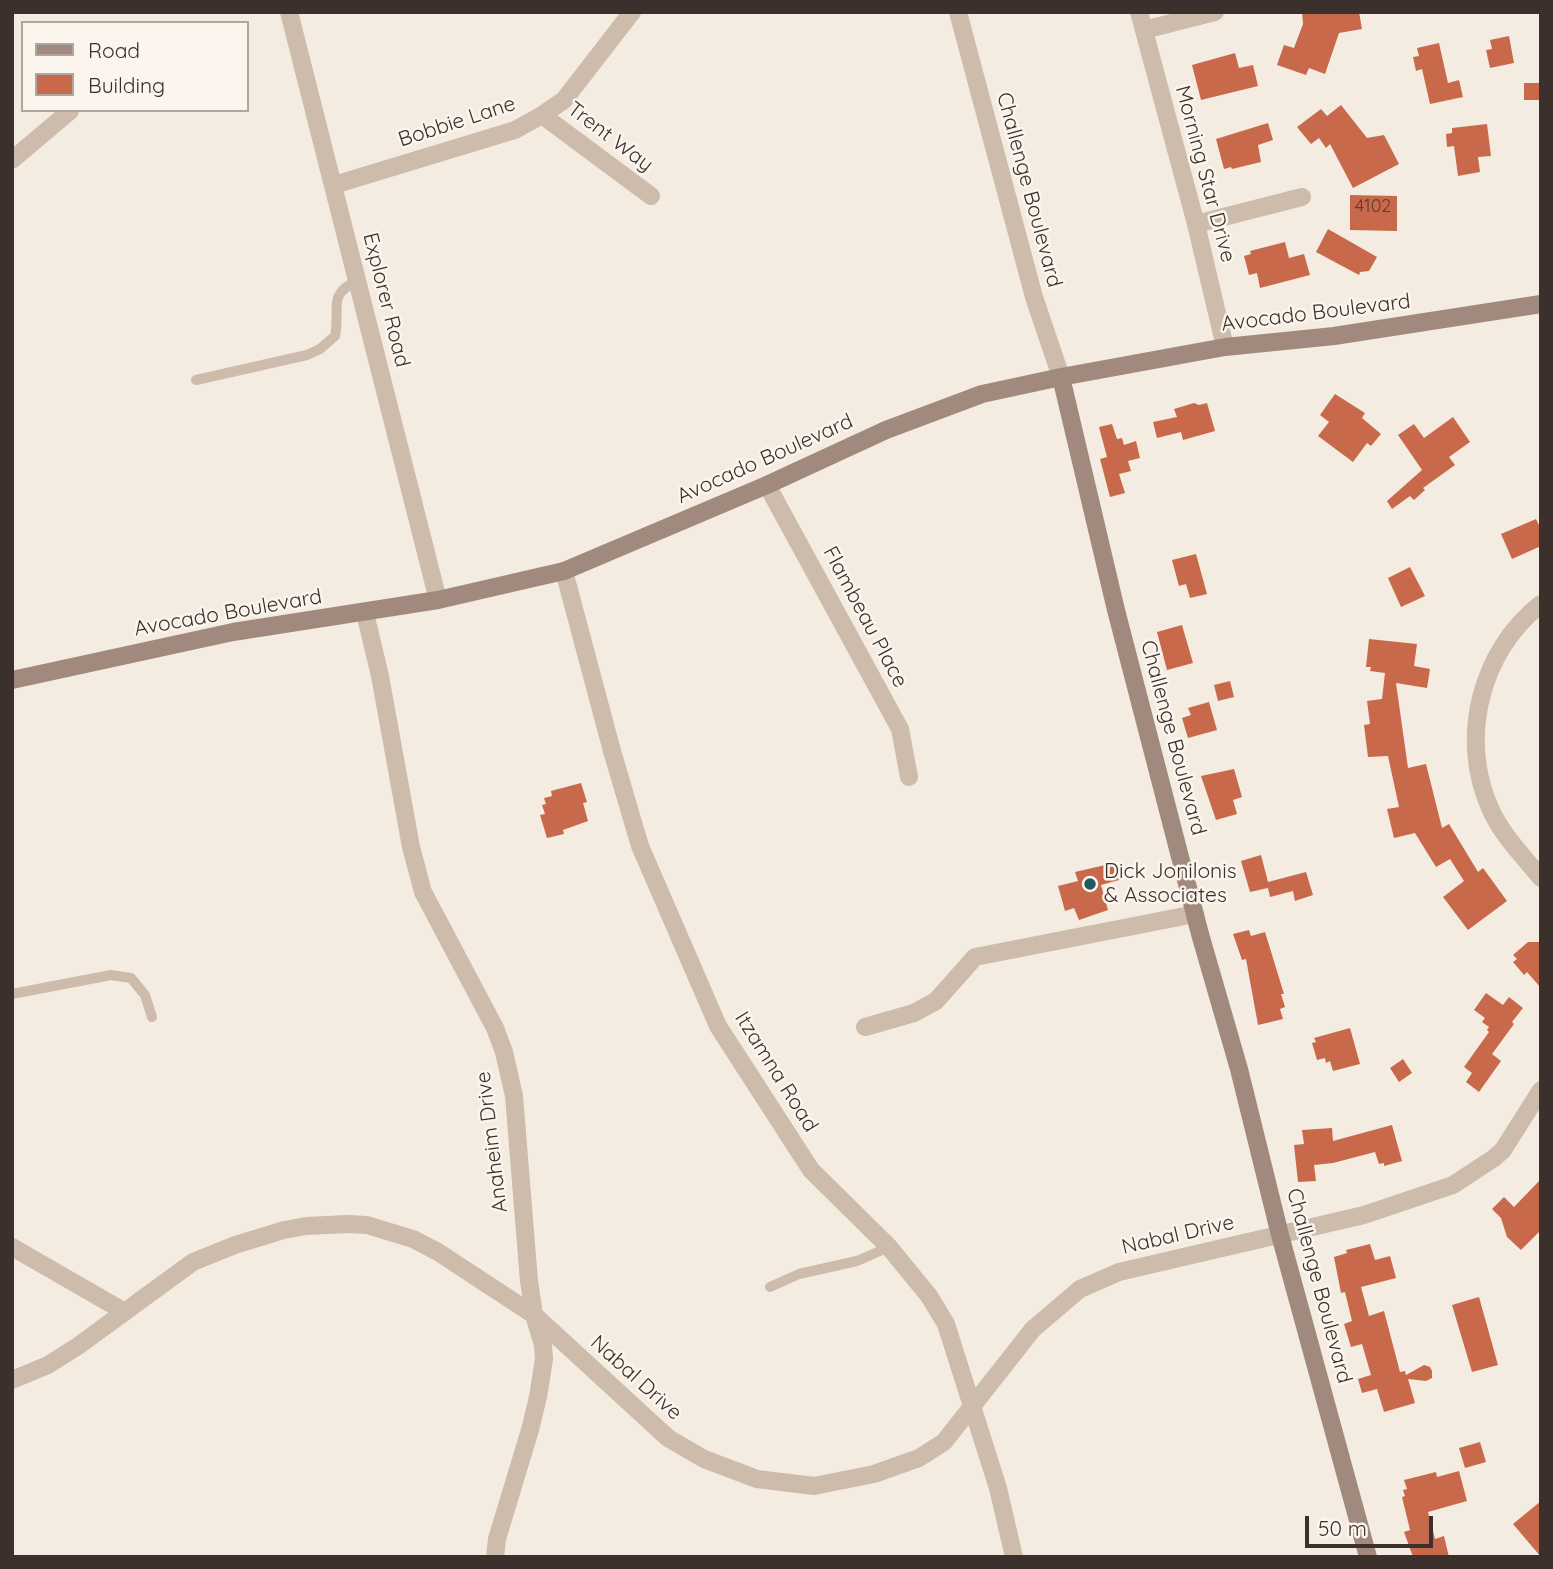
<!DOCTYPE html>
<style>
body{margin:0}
#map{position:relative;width:1553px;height:1569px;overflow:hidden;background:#f4ebe1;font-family:Quicksand,sans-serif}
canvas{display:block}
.frame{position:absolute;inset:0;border:14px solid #3b302b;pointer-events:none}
.legend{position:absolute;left:21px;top:21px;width:228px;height:91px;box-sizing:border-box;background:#fbf5ee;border:2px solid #aea6a0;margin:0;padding:9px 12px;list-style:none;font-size:21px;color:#3b302b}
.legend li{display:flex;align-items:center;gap:14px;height:35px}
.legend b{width:35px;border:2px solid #aea6a0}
.scale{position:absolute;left:1305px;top:1516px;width:128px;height:32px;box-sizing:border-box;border:4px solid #3b302b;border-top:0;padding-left:9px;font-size:21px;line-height:24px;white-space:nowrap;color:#3b302b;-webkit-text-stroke:5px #fbf5ee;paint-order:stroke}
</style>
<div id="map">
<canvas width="1553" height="1569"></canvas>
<div class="frame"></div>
<ul class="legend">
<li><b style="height:9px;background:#a18a7d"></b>Road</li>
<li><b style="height:19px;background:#c8694b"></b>Building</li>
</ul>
<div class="scale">50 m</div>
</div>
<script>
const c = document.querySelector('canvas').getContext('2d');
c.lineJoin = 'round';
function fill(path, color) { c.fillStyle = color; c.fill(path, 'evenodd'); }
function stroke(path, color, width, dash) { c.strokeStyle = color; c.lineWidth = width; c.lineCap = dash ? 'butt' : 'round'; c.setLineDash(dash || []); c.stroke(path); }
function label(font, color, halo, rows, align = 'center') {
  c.font = font + ' Quicksand,sans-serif'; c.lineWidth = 5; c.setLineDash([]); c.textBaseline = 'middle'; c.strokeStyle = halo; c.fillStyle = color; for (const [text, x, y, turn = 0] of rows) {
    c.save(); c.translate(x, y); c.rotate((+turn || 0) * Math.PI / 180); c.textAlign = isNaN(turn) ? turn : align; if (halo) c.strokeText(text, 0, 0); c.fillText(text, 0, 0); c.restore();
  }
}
fill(new Path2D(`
 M 1302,12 L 1359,12 L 1362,29 L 1339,33 L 1325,74 L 1309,68 L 1306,75 L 1277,65 L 1284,45 L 1294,48 L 1303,24 Z
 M 1509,36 L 1514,63 L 1490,68 L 1486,50 L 1492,49 L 1490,40 Z
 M 1439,43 L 1448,83 L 1459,80 L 1463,97 L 1430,104 L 1422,69 L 1416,71 L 1413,57 L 1419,56 L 1417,48 Z
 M 1235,53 L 1239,68 L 1253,65 L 1258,86 L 1201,100 L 1192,65 Z
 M 1524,83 L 1541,83 L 1541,100 L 1524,100 Z
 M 1341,105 L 1367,138 L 1384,135 L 1399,164 L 1353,188 L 1330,144 L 1326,148 L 1319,138 L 1311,144 L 1297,127 L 1321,109 L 1327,116 Z
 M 1268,123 L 1273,140 L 1258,145 L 1261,162 L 1232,169 L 1231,167 L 1224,169 L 1216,139 Z
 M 1487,124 L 1491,156 L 1478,157 L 1480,172 L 1458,176 L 1454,146 L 1447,147 L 1446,134 L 1452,133 L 1452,128 Z
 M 1350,195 L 1397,196 L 1397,231 L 1350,230 Z
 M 1328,229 L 1377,257 L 1369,271 L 1360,272 L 1359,275 L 1316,252 Z
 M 1285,242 L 1289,258 L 1304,254 L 1310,275 L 1260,288 L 1257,273 L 1249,275 L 1244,256 L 1251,254 L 1250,251 Z
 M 1335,394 L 1365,413 L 1362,418 L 1381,434 L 1371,446 L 1367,443 L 1353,462 L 1318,436 L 1329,422 L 1320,415 Z
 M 1194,403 L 1199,405 L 1207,403 L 1215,431 L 1183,440 L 1181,432 L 1157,438 L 1153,422 L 1177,417 L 1174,409 Z
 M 1453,417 L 1470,442 L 1449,457 L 1455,465 L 1423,488 L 1425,490 L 1414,500 L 1410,496 L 1392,509 L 1387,501 L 1422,470 L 1398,435 L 1414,424 L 1424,438 Z
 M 1112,424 L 1117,439 L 1122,438 L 1124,445 L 1136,441 L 1140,458 L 1128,461 L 1131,471 L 1119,474 L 1125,493 L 1110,497 L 1100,459 L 1107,457 L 1099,427 Z
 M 1536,519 L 1541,529 L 1541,546 L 1512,559 L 1501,534 Z
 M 1196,554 L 1207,594 L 1190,598 L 1186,584 L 1179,586 L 1172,560 Z
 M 1410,567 L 1425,596 L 1401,607 L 1388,578 Z
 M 1182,625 L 1193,663 L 1167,670 L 1157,632 Z
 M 1369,639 L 1417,644 L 1414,666 L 1430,669 L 1427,688 L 1396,683 L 1408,768 L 1426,764 L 1442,828 L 1449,824 L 1478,872 L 1483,868 L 1507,901 L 1468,930 L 1443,897 L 1464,881 L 1450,859 L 1436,867 L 1415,833 L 1394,838 L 1387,809 L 1399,807 L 1388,756 L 1368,757 L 1364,725 L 1370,724 L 1367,701 L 1382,699 L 1385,673 L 1370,671 L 1371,667 L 1366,667 Z
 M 1230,681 L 1234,697 L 1218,701 L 1214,685 Z
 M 1209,702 L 1217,730 L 1188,738 L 1182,718 L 1191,715 L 1188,708 Z
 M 1234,769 L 1242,797 L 1233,800 L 1237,814 L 1216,820 L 1201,776 Z
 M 581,783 L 587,802 L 583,803 L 588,821 L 563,830 L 564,834 L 547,838 L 540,815 L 545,814 L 542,805 L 546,804 L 544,798 L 552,796 L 551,791 Z
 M 1261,855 L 1268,882 L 1306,872 L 1313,895 L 1295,901 L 1293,891 L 1270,897 L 1268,888 L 1250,892 L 1241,861 Z
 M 1114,863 L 1119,880 L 1101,885 L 1108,910 L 1079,920 L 1074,908 L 1065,911 L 1058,886 L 1078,881 L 1075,872 Z
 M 1249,930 L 1251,936 L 1265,932 L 1284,994 L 1281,994 L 1285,1007 L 1280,1009 L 1283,1019 L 1258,1025 L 1246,959 L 1242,960 L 1233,934 Z
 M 1528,942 L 1541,942 L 1541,988 L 1527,972 L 1524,975 L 1513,962 L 1517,959 L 1513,955 Z
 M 1486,993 L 1503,1005 L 1509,997 L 1523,1008 L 1512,1022 L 1514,1024 L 1492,1054 L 1501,1061 L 1479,1092 L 1466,1082 L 1472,1073 L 1464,1067 L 1489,1032 L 1487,1030 L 1489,1027 L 1482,1022 L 1485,1018 L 1474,1010 Z
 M 1350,1028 L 1360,1064 L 1333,1071 L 1330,1061 L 1326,1063 L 1325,1058 L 1317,1060 L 1312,1043 L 1316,1042 L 1314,1038 Z
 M 1403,1059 L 1412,1073 L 1399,1082 L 1390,1068 Z
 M 1392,1125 L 1402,1161 L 1384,1166 L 1384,1163 L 1379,1164 L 1375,1152 L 1333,1163 L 1314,1165 L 1316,1181 L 1298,1182 L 1294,1145 L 1304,1144 L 1302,1130 L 1332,1128 L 1333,1141 Z
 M 1541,1179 L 1541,1230 L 1521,1250 L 1507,1237 L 1501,1218 L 1492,1209 L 1504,1197 L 1514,1207 Z
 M 1370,1244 L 1375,1260 L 1390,1256 L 1396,1278 L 1361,1287 L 1369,1316 L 1384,1311 L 1400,1372 L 1405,1371 L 1406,1375 L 1424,1365 L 1430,1367 L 1432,1371 L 1432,1378 L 1426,1381 L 1408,1379 L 1415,1403 L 1384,1412 L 1377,1389 L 1362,1393 L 1358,1379 L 1371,1375 L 1362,1344 L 1351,1347 L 1344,1324 L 1352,1321 L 1345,1292 L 1341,1293 L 1334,1257 L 1347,1253 L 1346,1250 Z
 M 1479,1297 L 1498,1365 L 1472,1372 L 1452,1305 Z
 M 1480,1442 L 1486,1462 L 1465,1468 L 1459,1448 Z
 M 1459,1471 L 1467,1501 L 1428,1512 L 1435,1539 L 1444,1536 L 1449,1557 L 1413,1557 L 1404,1532 L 1410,1530 L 1402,1497 L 1405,1496 L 1403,1490 L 1407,1489 L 1404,1480 L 1436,1472 L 1437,1477 Z
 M 1541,1501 L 1541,1557 L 1513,1524 Z`), '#c8694b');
stroke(new Path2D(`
 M 196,380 L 307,355 L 320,349 L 335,336 C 341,309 326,294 358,281
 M 12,994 L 111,975 L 131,978 L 145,995 L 152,1017
 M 770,1287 L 799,1274 L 857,1261 L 889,1247`), '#cdbbac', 10);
stroke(new Path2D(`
 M 289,12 L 438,600
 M 958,12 L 1034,297 L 1061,377
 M 1139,12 L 1196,224 L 1225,347
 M 1144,30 L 1215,12
 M 542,115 L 651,196
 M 12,160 L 70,111
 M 334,185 L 515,130 L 542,115 L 564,100 L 632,12
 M 1196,224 L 1302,197
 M 767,485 L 900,729 L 909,777
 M 564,571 L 612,751 L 640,846 L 718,1026 L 811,1170 L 889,1247 L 929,1296 L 946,1324 L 998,1488 L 1014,1557
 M 1541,604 C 1480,651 1459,739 1490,808 C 1501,834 1523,856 1541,878
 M 365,613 L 380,676 L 411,847 L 423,892 L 495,1028 L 504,1052 L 514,1096 L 529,1281 L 534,1315 L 543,1345 L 544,1359 L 538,1397 L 530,1430 L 497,1539 L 495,1557
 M 865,1027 L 914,1013 L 936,1001 L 975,957 L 1195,914
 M 12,1247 L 125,1312
 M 12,1380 L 48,1365 L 78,1346 L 193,1262 L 235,1245 L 284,1230 L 306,1226 L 348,1224 L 367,1225 L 413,1239 L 438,1252 L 534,1315 L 668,1438 L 704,1459 L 757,1479 L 814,1486 L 874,1474 L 919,1458 L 944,1442 L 1033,1329 L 1080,1289 L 1119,1272 L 1364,1215 L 1453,1185 L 1494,1158 L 1503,1150 L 1541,1090`), '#cdbbac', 18);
stroke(new Path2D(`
 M 1061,377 L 1116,610 L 1200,934 L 1239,1069 L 1280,1235 L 1368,1557
 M 12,680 L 233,632 L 438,600 L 564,571 L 767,485 L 886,430 L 982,394 L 1061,377 L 1225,347 L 1334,336 L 1541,304`), '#a18a7d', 18);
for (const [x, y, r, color] of [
 [1090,884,7,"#1f5a5e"]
]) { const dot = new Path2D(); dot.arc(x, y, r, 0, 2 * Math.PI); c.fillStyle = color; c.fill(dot); stroke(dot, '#fbf5ee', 2.5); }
label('18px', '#5e3e33', null, [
 ["4102",1373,207]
]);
label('21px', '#3b302b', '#fbf5ee', [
 ["Bobbie Lane",457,122,-18],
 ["Trent Way",610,137,37],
 ["Morning Star Drive",1205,174,75],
 ["Challenge Boulevard",1029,190,75],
 ["Explorer Road",386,300,76],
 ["Avocado Boulevard",1316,313,-7],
 ["Avocado Boulevard",765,459,-24],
 ["Avocado Boulevard",228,613,-10],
 ["Flambeau Place",865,617,62],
 ["Challenge Boulevard",1173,738,75],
 ["Itzamna Road",776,1072,58],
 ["Anaheim Drive",492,1142,-97],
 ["Nabal Drive",1178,1235,-13],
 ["Challenge Boulevard",1319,1286,75],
 ["Nabal Drive",636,1378,42]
]);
label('21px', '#3b302b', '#fbf5ee', [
 ["Dick Jonilonis",1104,872],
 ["& Associates",1104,896]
], 'left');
</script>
